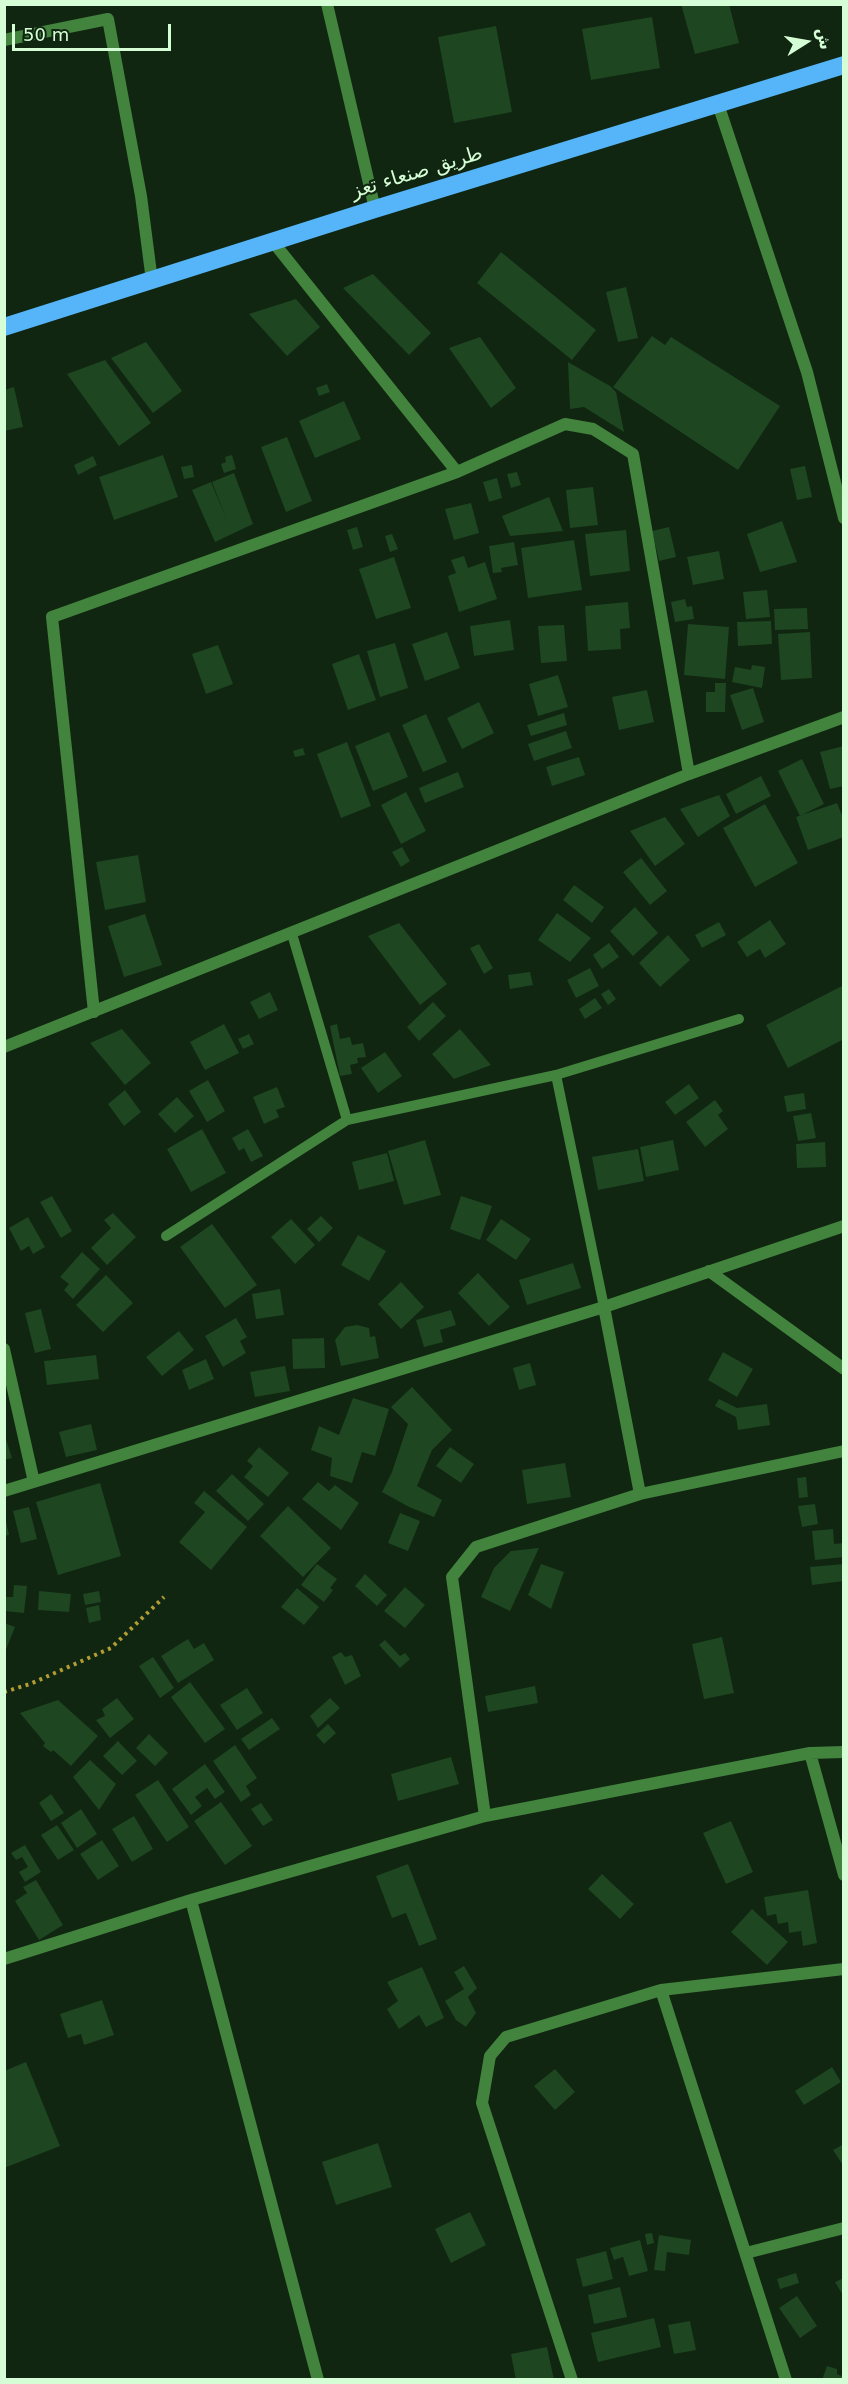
<!DOCTYPE html>
<meta charset="utf-8">
<style>
body{margin:0}
#map{position:relative;width:848px;height:2384px;overflow:hidden;background:#102611;font-family:"DejaVu Sans","Noto Naskh Arabic",sans-serif}
canvas{display:block}
.frame{position:absolute;inset:0;border:6px solid #d6fed6;pointer-events:none}
.north{position:absolute;left:776px;top:12px;width:60px;height:60px;-webkit-text-stroke:4px #102611;paint-order:stroke;rotate:79deg;font-size:16px;font-weight:700;line-height:24px;text-align:center;color:#d6fed6}
.north::after{content:'';display:block;margin:auto;width:21px;height:27px;background:#d6fed6;clip-path:polygon(50% 0,100% 100%,50% 72%,0 100%)}
.scale{position:absolute;left:12px;top:24px;width:159px;height:27px;box-sizing:border-box;border:3px solid #d6fed6;border-top:0;padding-left:8px;font-size:18px;line-height:21px;white-space:nowrap;color:#d6fed6;-webkit-text-stroke:4px #102611;paint-order:stroke}
</style>
<div id="map">
<canvas width="848" height="2384"></canvas>
<div class="frame"></div>
<div class="north">ش</div>
<div class="scale">50 m</div>
</div>
<script>
const c = document.querySelector('canvas').getContext('2d');
c.lineJoin = 'round';
function fill(path, color) { c.fillStyle = color; c.fill(path, 'evenodd'); }
function stroke(path, color, width, dash) { c.strokeStyle = color; c.lineWidth = width; c.lineCap = dash ? 'butt' : 'round'; c.setLineDash(dash || []); c.stroke(path); }
function label(font, color, halo, rows, align = 'center') {
  c.font = font + ' "DejaVu Sans","Noto Naskh Arabic",sans-serif'; c.lineWidth = 4.5; c.setLineDash([]); c.textBaseline = 'middle'; c.strokeStyle = halo; c.fillStyle = color; for (const [text, x, y, turn = 0] of rows) {
    c.save(); c.translate(x, y); c.rotate((+turn || 0) * Math.PI / 180); c.textAlign = isNaN(turn) ? turn : align; if (halo) c.strokeText(text, 0, 0); c.fillText(text, 0, 0); c.restore();
  }
}
fill(new Path2D(`
 M 681,4 L 729,4 L 739,43 L 695,54 Z
 M 652,17 L 660,68 L 591,80 L 582,29 Z
 M 496,26 L 512,112 L 454,123 L 438,37 Z
 M 501,252 L 596,330 L 572,360 L 477,283 Z
 M 373,274 L 431,333 L 409,355 L 343,288 Z
 M 626,287 L 638,338 L 618,342 L 606,292 Z
 M 296,299 L 320,327 L 287,356 L 249,314 Z
 M 652,336 L 665,345 L 671,337 L 780,406 L 738,470 L 613,387 Z
 M 480,337 L 516,388 L 491,408 L 449,348 Z
 M 146,342 L 182,391 L 153,413 L 111,358 Z
 M 105,360 L 151,423 L 119,446 L 67,374 Z
 M 568,362 L 610,386 L 616,392 L 624,432 L 584,407 L 570,409 Z
 M 327,384 L 330,392 L 319,396 L 316,388 Z
 M 14,387 L 23,427 L 4,431 L 4,390 Z
 M 344,401 L 361,439 L 315,458 L 299,421 Z
 M 287,437 L 312,501 L 286,512 L 261,447 Z
 M 163,455 L 178,497 L 114,520 L 99,477 Z
 M 232,455 L 236,469 L 224,473 L 221,464 L 226,462 L 225,457 Z
 M 93,456 L 97,465 L 78,475 L 74,465 Z
 M 192,465 L 194,477 L 184,479 L 181,467 Z
 M 805,466 L 812,497 L 797,500 L 790,469 Z
 M 517,472 L 521,485 L 511,488 L 507,474 Z
 M 234,473 L 253,524 L 215,542 L 192,490 L 211,482 L 226,518 L 212,482 Z
 M 497,478 L 502,498 L 489,502 L 483,482 Z
 M 593,487 L 598,525 L 570,528 L 566,490 Z
 M 549,497 L 563,531 L 510,536 L 502,516 Z
 M 471,503 L 479,533 L 454,540 L 445,509 Z
 M 782,521 L 797,562 L 760,572 L 747,534 Z
 M 357,527 L 363,547 L 353,550 L 347,530 Z
 M 669,527 L 676,557 L 659,561 L 652,531 Z
 M 626,530 L 630,571 L 590,576 L 585,534 Z
 M 392,534 L 398,549 L 390,552 L 385,536 Z
 M 574,540 L 582,590 L 528,598 L 521,548 Z
 M 514,542 L 518,565 L 501,568 L 502,572 L 493,573 L 489,546 Z
 M 719,551 L 724,579 L 693,585 L 687,557 Z
 M 464,556 L 468,568 L 485,562 L 497,599 L 459,612 L 448,576 L 456,573 L 451,560 Z
 M 394,557 L 411,608 L 376,619 L 359,569 Z
 M 767,590 L 770,617 L 746,619 L 743,592 Z
 M 685,599 L 687,607 L 692,606 L 694,619 L 675,622 L 671,602 Z
 M 628,602 L 630,628 L 620,629 L 621,649 L 588,651 L 585,606 Z
 M 807,608 L 808,629 L 775,630 L 774,609 Z
 M 510,620 L 514,650 L 474,656 L 470,626 Z
 M 771,621 L 772,644 L 738,646 L 737,622 Z
 M 688,624 L 729,627 L 725,679 L 684,675 Z
 M 564,625 L 567,661 L 541,663 L 538,626 Z
 M 447,632 L 460,668 L 425,681 L 412,644 Z
 M 810,632 L 812,678 L 781,680 L 778,634 Z
 M 395,643 L 408,688 L 380,697 L 367,651 Z
 M 218,645 L 233,684 L 206,694 L 192,654 Z
 M 359,654 L 376,700 L 348,710 L 332,664 Z
 M 752,665 L 765,667 L 762,688 L 732,682 L 735,667 L 751,670 Z
 M 558,675 L 568,707 L 538,716 L 529,684 Z
 M 715,683 L 726,683 L 725,712 L 706,712 L 706,692 L 715,692 Z
 M 753,688 L 764,722 L 742,730 L 730,695 Z
 M 647,690 L 654,722 L 619,730 L 612,697 Z
 M 479,702 L 494,733 L 462,749 L 447,718 Z
 M 564,713 L 567,725 L 531,736 L 527,725 Z
 M 426,714 L 447,762 L 423,772 L 402,725 Z
 M 566,731 L 572,748 L 534,761 L 528,744 Z
 M 389,732 L 408,777 L 373,791 L 355,746 Z
 M 347,742 L 371,806 L 341,818 L 317,754 Z
 M 844,746 L 844,786 L 830,789 L 820,752 Z
 M 303,748 L 305,755 L 295,757 L 293,751 Z
 M 579,757 L 585,775 L 552,786 L 546,767 Z
 M 802,759 L 824,804 L 800,816 L 778,771 Z
 M 458,772 L 464,787 L 425,803 L 419,788 Z
 M 761,776 L 771,796 L 736,814 L 726,794 Z
 M 406,792 L 426,831 L 401,844 L 381,805 Z
 M 719,795 L 730,816 L 698,837 L 680,809 Z
 M 837,803 L 844,820 L 844,837 L 808,850 L 796,817 Z
 M 765,804 L 798,863 L 755,887 L 723,828 Z
 M 665,817 L 685,844 L 655,866 L 630,831 Z
 M 402,847 L 410,861 L 401,867 L 392,852 Z
 M 138,855 L 146,902 L 105,910 L 96,862 Z
 M 641,858 L 667,891 L 650,905 L 623,872 Z
 M 574,885 L 604,907 L 592,923 L 563,900 Z
 M 635,907 L 658,933 L 633,956 L 610,931 Z
 M 557,913 L 591,938 L 570,962 L 538,940 Z
 M 145,914 L 162,965 L 124,977 L 108,926 Z
 M 770,920 L 786,944 L 765,958 L 760,949 L 747,957 L 737,942 Z
 M 719,922 L 726,935 L 702,948 L 695,935 Z
 M 399,923 L 447,984 L 420,1005 L 368,936 Z
 M 668,935 L 690,960 L 660,987 L 639,963 Z
 M 609,943 L 619,957 L 602,969 L 593,955 Z
 M 479,944 L 493,968 L 484,974 L 470,948 Z
 M 590,968 L 599,986 L 576,998 L 567,980 Z
 M 530,972 L 533,985 L 510,989 L 508,975 Z
 M 844,985 L 844,1039 L 788,1068 L 766,1025 Z
 M 609,989 L 616,999 L 608,1005 L 601,994 Z
 M 270,992 L 278,1010 L 259,1019 L 250,1002 Z
 M 595,998 L 602,1008 L 585,1019 L 579,1009 Z
 M 433,1002 L 446,1016 L 419,1041 L 407,1027 Z
 M 224,1024 L 239,1053 L 205,1070 L 190,1042 Z
 M 337,1024 L 340,1039 L 350,1037 L 352,1045 L 363,1043 L 366,1057 L 357,1058 L 358,1063 L 350,1065 L 352,1074 L 340,1076 L 330,1026 Z
 M 122,1029 L 151,1063 L 125,1085 L 90,1043 Z
 M 460,1029 L 491,1065 L 454,1079 L 432,1054 Z
 M 249,1034 L 254,1044 L 243,1049 L 238,1039 Z
 M 385,1052 L 402,1076 L 378,1093 L 361,1068 Z
 M 208,1080 L 225,1111 L 207,1122 L 189,1091 Z
 M 689,1084 L 699,1098 L 675,1115 L 665,1102 Z
 M 277,1087 L 285,1107 L 276,1110 L 279,1117 L 264,1124 L 253,1097 Z
 M 125,1090 L 141,1112 L 124,1126 L 108,1104 Z
 M 804,1093 L 806,1109 L 787,1112 L 784,1096 Z
 M 177,1097 L 194,1116 L 175,1133 L 158,1114 Z
 M 715,1100 L 723,1111 L 718,1115 L 728,1129 L 705,1147 L 686,1122 Z
 M 811,1113 L 816,1138 L 798,1141 L 793,1116 Z
 M 202,1129 L 226,1173 L 191,1192 L 167,1149 Z
 M 248,1129 L 263,1156 L 251,1162 L 244,1148 L 239,1151 L 232,1138 Z
 M 425,1140 L 441,1195 L 404,1205 L 388,1151 Z
 M 673,1140 L 679,1170 L 646,1177 L 640,1147 Z
 M 825,1142 L 826,1167 L 797,1168 L 796,1144 Z
 M 638,1149 L 644,1181 L 598,1190 L 592,1157 Z
 M 387,1153 L 394,1181 L 359,1190 L 352,1162 Z
 M 52,1196 L 72,1231 L 61,1238 L 40,1202 Z
 M 461,1196 L 492,1206 L 480,1240 L 450,1229 Z
 M 113,1213 L 136,1237 L 107,1265 L 91,1248 L 111,1228 L 104,1220 Z
 M 321,1216 L 333,1228 L 319,1242 L 307,1229 Z
 M 28,1217 L 45,1247 L 33,1254 L 29,1246 L 21,1251 L 9,1228 Z
 M 291,1219 L 315,1245 L 295,1264 L 271,1237 Z
 M 501,1219 L 531,1239 L 516,1260 L 486,1240 Z
 M 212,1224 L 257,1285 L 225,1308 L 180,1247 Z
 M 358,1235 L 386,1251 L 369,1281 L 341,1265 Z
 M 82,1252 L 100,1269 L 73,1299 L 64,1290 L 69,1284 L 60,1277 Z
 M 573,1263 L 581,1288 L 527,1305 L 519,1280 Z
 M 478,1273 L 510,1307 L 489,1326 L 458,1293 Z
 M 106,1275 L 133,1303 L 103,1332 L 76,1305 Z
 M 401,1282 L 424,1307 L 401,1329 L 378,1304 Z
 M 280,1289 L 284,1315 L 256,1319 L 252,1294 Z
 M 41,1309 L 51,1349 L 35,1353 L 25,1313 Z
 M 451,1310 L 456,1325 L 440,1330 L 443,1342 L 424,1347 L 416,1320 Z
 M 236,1318 L 247,1337 L 240,1341 L 246,1353 L 223,1367 L 205,1336 Z
 M 357,1325 L 369,1328 L 370,1337 L 375,1336 L 379,1358 L 341,1366 L 335,1340 L 345,1327 Z
 M 179,1331 L 194,1350 L 162,1376 L 146,1357 Z
 M 324,1338 L 325,1368 L 293,1369 L 292,1339 Z
 M 723,1352 L 753,1369 L 737,1397 L 708,1380 Z
 M 96,1355 L 99,1379 L 47,1385 L 44,1361 Z
 M 206,1359 L 214,1379 L 189,1390 L 182,1370 Z
 M 530,1363 L 536,1385 L 519,1390 L 513,1368 Z
 M 285,1366 L 290,1391 L 255,1397 L 250,1372 Z
 M 412,1387 L 452,1430 L 432,1450 L 417,1486 L 442,1500 L 434,1517 L 409,1507 L 382,1492 L 392,1472 L 408,1424 L 391,1407 Z
 M 353,1398 L 389,1409 L 375,1456 L 362,1452 L 352,1483 L 330,1476 L 332,1458 L 311,1450 L 319,1426 L 339,1435 Z
 M 719,1399 L 737,1408 L 767,1404 L 770,1425 L 738,1430 L 736,1417 L 715,1406 Z
 M 91,1424 L 97,1450 L 66,1457 L 59,1432 Z
 M 4,1433 L 12,1458 L 4,1460 Z
 M 259,1447 L 289,1473 L 268,1497 L 244,1477 L 253,1466 L 247,1461 Z
 M 450,1447 L 474,1464 L 461,1483 L 436,1466 Z
 M 565,1463 L 571,1497 L 527,1504 L 522,1470 Z
 M 232,1474 L 264,1504 L 248,1521 L 216,1491 Z
 M 806,1477 L 808,1497 L 799,1498 L 797,1478 Z
 M 318,1482 L 329,1491 L 335,1485 L 359,1503 L 341,1530 L 302,1499 Z
 M 100,1483 L 121,1556 L 58,1575 L 36,1502 Z
 M 204,1491 L 247,1527 L 211,1570 L 179,1542 L 205,1512 L 194,1503 Z
 M 815,1504 L 818,1524 L 802,1527 L 798,1506 Z
 M 288,1506 L 331,1548 L 303,1577 L 260,1536 Z
 M 29,1507 L 37,1539 L 21,1543 L 13,1511 Z
 M 400,1513 L 420,1521 L 408,1551 L 388,1543 Z
 M 6,1521 L 9,1535 L 4,1536 L 4,1522 Z
 M 833,1529 L 834,1544 L 844,1543 L 844,1557 L 815,1560 L 812,1531 Z
 M 539,1548 L 510,1611 L 481,1597 L 494,1568 L 511,1551 Z
 M 317,1564 L 337,1579 L 330,1588 L 333,1590 L 324,1602 L 301,1585 Z
 M 541,1564 L 564,1572 L 551,1609 L 528,1595 Z
 M 844,1564 L 844,1581 L 812,1585 L 810,1567 Z
 M 365,1574 L 387,1595 L 377,1606 L 355,1586 Z
 M 14,1585 L 27,1586 L 24,1613 L 4,1611 L 4,1597 L 13,1597 Z
 M 405,1587 L 425,1605 L 405,1628 L 384,1611 Z
 M 297,1588 L 319,1607 L 304,1625 L 281,1607 Z
 M 39,1591 L 71,1594 L 69,1612 L 38,1610 Z
 M 99,1591 L 101,1602 L 85,1605 L 83,1594 Z
 M 99,1605 L 101,1620 L 89,1623 L 86,1608 Z
 M 4,1623 L 15,1627 L 5,1652 L 4,1652 Z
 M 722,1637 L 734,1693 L 704,1699 L 692,1644 Z
 M 188,1639 L 194,1649 L 204,1643 L 214,1660 L 178,1683 L 161,1656 Z
 M 385,1640 L 400,1656 L 405,1653 L 410,1659 L 400,1668 L 379,1645 Z
 M 341,1652 L 345,1657 L 352,1655 L 361,1676 L 345,1685 L 332,1657 Z
 M 153,1657 L 174,1688 L 160,1698 L 139,1666 Z
 M 190,1682 L 225,1729 L 205,1743 L 171,1697 Z
 M 535,1686 L 538,1703 L 488,1712 L 485,1696 Z
 M 247,1688 L 263,1713 L 237,1730 L 220,1705 Z
 M 117,1698 L 134,1719 L 110,1738 L 96,1720 L 105,1716 L 102,1709 Z
 M 330,1698 L 340,1708 L 318,1728 L 310,1716 Z
 M 58,1700 L 98,1736 L 71,1766 L 53,1750 L 51,1752 L 43,1746 L 45,1743 L 20,1713 Z
 M 272,1718 L 280,1729 L 249,1750 L 241,1739 Z
 M 328,1724 L 336,1733 L 324,1744 L 316,1735 Z
 M 149,1734 L 168,1753 L 155,1766 L 136,1748 Z
 M 118,1741 L 137,1761 L 122,1775 L 103,1756 Z
 M 235,1745 L 257,1778 L 246,1786 L 251,1795 L 241,1802 L 213,1761 Z
 M 451,1757 L 459,1784 L 398,1801 L 391,1774 Z
 M 90,1760 L 116,1784 L 99,1810 L 73,1777 Z
 M 205,1764 L 225,1792 L 215,1799 L 207,1788 L 195,1797 L 202,1806 L 191,1815 L 172,1789 Z
 M 158,1780 L 189,1827 L 167,1842 L 135,1795 Z
 M 51,1794 L 64,1813 L 51,1821 L 39,1803 Z
 M 221,1802 L 252,1846 L 225,1865 L 194,1821 Z
 M 261,1803 L 273,1820 L 263,1826 L 251,1809 Z
 M 81,1809 L 97,1834 L 77,1848 L 61,1823 Z
 M 134,1816 L 153,1849 L 132,1862 L 112,1829 Z
 M 731,1821 L 753,1872 L 726,1884 L 703,1833 Z
 M 57,1825 L 74,1850 L 58,1860 L 41,1835 Z
 M 102,1840 L 119,1866 L 98,1880 L 80,1854 Z
 M 25,1845 L 41,1872 L 25,1882 L 19,1872 L 28,1867 L 22,1857 L 16,1860 L 11,1853 Z
 M 408,1864 L 437,1939 L 419,1946 L 406,1913 L 392,1918 L 376,1876 Z
 M 602,1874 L 634,1904 L 620,1919 L 588,1889 Z
 M 36,1880 L 63,1925 L 39,1940 L 15,1901 L 27,1893 L 23,1887 Z
 M 808,1890 L 817,1943 L 803,1946 L 801,1931 L 789,1933 L 788,1922 L 778,1924 L 776,1914 L 767,1916 L 764,1897 Z
 M 752,1909 L 788,1942 L 767,1965 L 731,1932 Z
 M 464,1966 L 477,1988 L 468,1997 L 476,2013 L 466,2027 L 456,2020 L 445,2001 L 464,1989 L 454,1972 Z
 M 422,1967 L 444,2018 L 426,2027 L 419,2015 L 399,2029 L 387,2009 L 398,2001 L 387,1982 Z
 M 102,2000 L 114,2035 L 84,2045 L 81,2034 L 68,2038 L 60,2014 Z
 M 26,2062 L 60,2146 L 4,2168 L 4,2071 Z
 M 832,2067 L 841,2082 L 804,2105 L 795,2091 Z
 M 555,2069 L 575,2092 L 555,2110 L 534,2086 Z
 M 378,2143 L 392,2187 L 336,2205 L 322,2162 Z
 M 844,2144 L 844,2167 L 833,2150 Z
 M 470,2212 L 486,2245 L 451,2263 L 435,2229 Z
 M 652,2233 L 654,2243 L 647,2245 L 645,2234 Z
 M 659,2235 L 691,2240 L 689,2255 L 667,2252 L 665,2271 L 654,2270 Z
 M 640,2240 L 648,2271 L 629,2276 L 623,2257 L 614,2260 L 610,2248 Z
 M 606,2251 L 613,2279 L 583,2287 L 576,2259 Z
 M 796,2273 L 799,2283 L 780,2289 L 777,2279 Z
 M 844,2278 L 844,2297 L 835,2282 Z
 M 620,2287 L 627,2317 L 594,2324 L 588,2295 Z
 M 797,2296 L 817,2326 L 800,2338 L 779,2308 Z
 M 654,2318 L 661,2347 L 598,2362 L 591,2333 Z
 M 690,2321 L 696,2350 L 674,2354 L 668,2325 Z
 M 547,2347 L 554,2380 L 516,2380 L 511,2354 Z
 M 827,2366 L 837,2369 L 837,2374 L 844,2377 L 844,2380 L 822,2380 Z`), '#1d4621');
stroke(new Path2D(`
 M 4,1692 L 30,1684 L 111,1648 L 164,1597`), '#b49e34', 4, [3, 4.5]);
stroke(new Path2D(`
 M 292,934 L 347,1120 L 556,1075
 M 166,1236 L 347,1120
 M 604,1307 L 556,1075 L 739,1019`), '#42833d', 10);
stroke(new Path2D(`
 M 327,4 L 375,209
 M 4,40 L 108,19 L 141,196 L 152,281
 M 718,104 L 807,372 L 844,518
 M 274,243 L 457,472 L 565,424 L 593,429 L 633,454 L 689,774
 M 94,1012 L 52,617 L 457,472
 M 4,1047 L 689,774 L 844,717
 M 709,1271 L 844,1369
 M 4,1349 L 34,1482
 M 4,1491 L 604,1307 L 844,1226
 M 640,1494 L 844,1451
 M 810,1753 L 844,1875
 M 485,1816 L 452,1577 L 476,1547 L 640,1494 L 604,1307
 M 191,1900 L 318,2380
 M 4,1959 L 191,1900 L 485,1816 L 810,1753 L 844,1752
 M 661,1990 L 786,2380
 M 746,2253 L 844,2228
 M 572,2380 L 482,2103 L 490,2056 L 506,2037 L 661,1990 L 844,1969`), '#42833d', 12);
stroke(new Path2D(`
 M 4,327 L 375,209 L 844,65`), '#56b5f9', 18);
label('20px', '#d6fed6', '#102611', [
 ["طريق صنعاء تعز",417,173,-17]
]);
</script>
